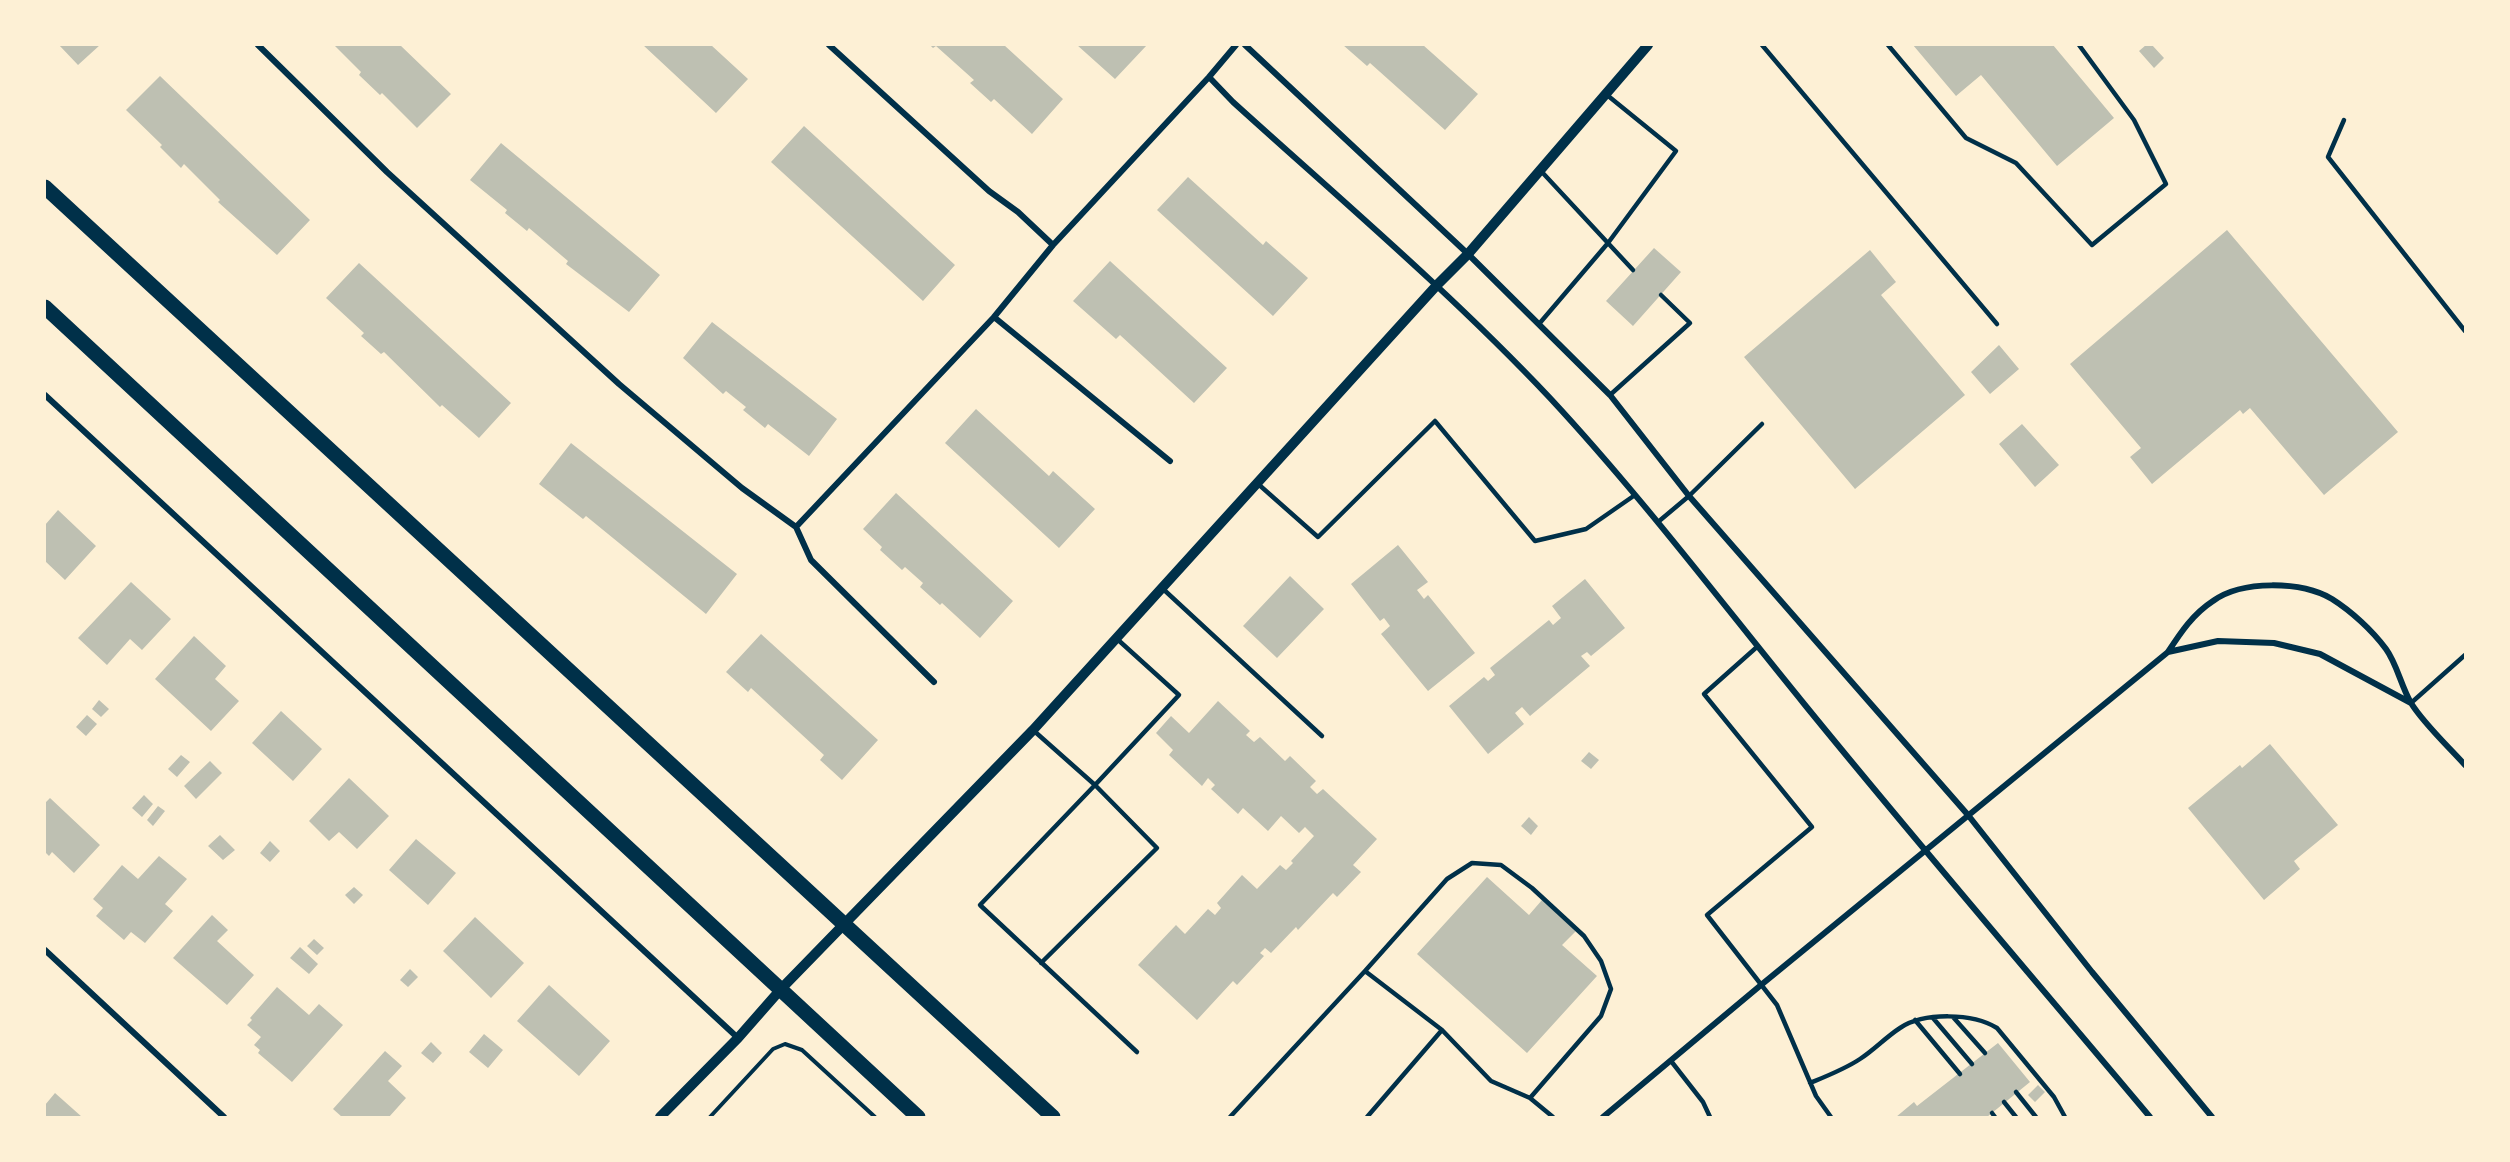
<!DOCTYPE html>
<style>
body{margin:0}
#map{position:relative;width:2510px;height:1162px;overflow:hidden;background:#fdf0d5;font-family:"Roboto Condensed",sans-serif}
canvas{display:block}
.frame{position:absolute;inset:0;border:46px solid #fdf0d5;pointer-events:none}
</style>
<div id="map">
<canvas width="2510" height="1162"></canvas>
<div class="frame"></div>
</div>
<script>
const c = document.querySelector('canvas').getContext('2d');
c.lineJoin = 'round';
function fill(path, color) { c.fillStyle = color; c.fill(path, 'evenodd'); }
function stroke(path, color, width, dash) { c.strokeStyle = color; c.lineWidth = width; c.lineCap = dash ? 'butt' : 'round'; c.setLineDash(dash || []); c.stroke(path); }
fill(new Path2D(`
 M 59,45 L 100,45 L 78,65 Z
 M 334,45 L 400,45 L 451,94 L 417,128 L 382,93 L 380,95 L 359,75 L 361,72 Z
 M 643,45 L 711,45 L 748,79 L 716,113 Z
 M 930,45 L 1004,45 L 1063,99 L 1032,134 L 994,99 L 991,102 L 970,83 L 974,80 L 936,46 L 933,48 Z
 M 1077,45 L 1147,45 L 1115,79 Z
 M 1343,45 L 1423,45 L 1478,94 L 1445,130 L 1370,63 L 1367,66 Z
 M 1913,45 L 2053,45 L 2114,118 L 2057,166 L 1981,75 L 1956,96 Z
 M 2146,45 L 2152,45 L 2164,58 L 2154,68 L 2139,51 Z
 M 160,76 L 310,220 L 277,255 L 218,202 L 220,200 L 184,164 L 181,168 L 160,147 L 162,145 L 126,110 Z
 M 804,126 L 955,265 L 923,301 L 771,162 Z
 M 501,143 L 660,275 L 629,312 L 566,264 L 568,261 L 529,228 L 527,231 L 505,213 L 507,210 L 470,180 Z
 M 1188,177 L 1263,245 L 1266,241 L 1308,278 L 1273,316 L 1157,210 Z
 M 2227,230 L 2398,432 L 2324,495 L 2250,408 L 2243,414 L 2240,410 L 2152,484 L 2130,457 L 2141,448 L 2070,364 Z
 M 1654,248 L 1681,272 L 1633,326 L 1606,301 Z
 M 1870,250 L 1896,282 L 1881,295 L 1965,395 L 1855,489 L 1744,357 Z
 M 1110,261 L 1227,368 L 1194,403 L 1120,335 L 1116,339 L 1073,301 Z
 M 359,263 L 511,403 L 479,438 L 442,405 L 440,407 L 384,352 L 381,354 L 361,336 L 364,333 L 326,298 Z
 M 712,322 L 837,419 L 809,456 L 768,424 L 765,428 L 743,410 L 746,407 L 726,391 L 723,394 L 683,358 Z
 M 1999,345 L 2019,369 L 1990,394 L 1971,372 Z
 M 976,409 L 1049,476 L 1053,471 L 1095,509 L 1059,548 L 945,443 Z
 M 2022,424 L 2059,465 L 2035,487 L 1999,444 Z
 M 571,443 L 737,574 L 706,614 L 586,516 L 583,519 L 539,484 Z
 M 896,493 L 1013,601 L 980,638 L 942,603 L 940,605 L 920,587 L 923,583 L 905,567 L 902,570 L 880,550 L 882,547 L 863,529 Z
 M 58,510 L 96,546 L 65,580 L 45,561 L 45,525 Z
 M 1398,545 L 1428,582 L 1417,590 L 1424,599 L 1428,595 L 1475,653 L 1428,691 L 1381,634 L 1390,626 L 1384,618 L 1380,621 L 1351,584 Z
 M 1290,576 L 1324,609 L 1277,658 L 1243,626 Z
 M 1585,579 L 1625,628 L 1591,656 L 1587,652 L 1581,656 L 1590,666 L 1530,716 L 1522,707 L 1515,713 L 1524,724 L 1488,754 L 1449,706 L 1484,677 L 1488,681 L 1495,675 L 1490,668 L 1549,620 L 1553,625 L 1561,618 L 1552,606 Z
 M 131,582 L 171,619 L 142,650 L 130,639 L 107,665 L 78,638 Z
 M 761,634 L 878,740 L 842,780 L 820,760 L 824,755 L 751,688 L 748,692 L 726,672 Z
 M 194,636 L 226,666 L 215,679 L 239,701 L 211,731 L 155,679 Z
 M 99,700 L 109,709 L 101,717 L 92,709 Z
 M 1218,701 L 1250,731 L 1246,735 L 1254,742 L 1260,737 L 1285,761 L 1290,756 L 1316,781 L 1310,787 L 1317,794 L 1323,789 L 1377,839 L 1353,865 L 1361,872 L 1337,897 L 1333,893 L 1298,930 L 1296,927 L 1271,953 L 1265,948 L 1260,953 L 1264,956 L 1237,985 L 1233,981 L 1197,1020 L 1138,965 L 1176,925 L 1185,934 L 1208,909 L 1215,915 L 1221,908 L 1217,903 L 1242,875 L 1257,889 L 1280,865 L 1286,870 L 1293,863 L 1291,861 L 1314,836 L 1305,827 L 1299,833 L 1281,816 L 1268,831 L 1243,808 L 1238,814 L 1211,789 L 1215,785 L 1208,778 L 1202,786 L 1169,755 L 1173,750 L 1156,733 L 1171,716 L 1189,733 Z
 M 281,711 L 322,749 L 293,781 L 252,743 Z
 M 87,715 L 97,724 L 86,736 L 76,727 Z
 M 2270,744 L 2338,825 L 2294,861 L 2300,869 L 2264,900 L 2188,808 L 2240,765 L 2242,768 Z
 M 1589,752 L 1599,760 L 1591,769 L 1581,761 Z
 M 181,755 L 190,762 L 177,777 L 168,769 Z
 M 210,761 L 222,773 L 196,799 L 184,786 Z
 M 349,778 L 389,816 L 357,849 L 339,832 L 329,841 L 309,821 Z
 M 144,795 L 153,804 L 142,817 L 132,808 Z
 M 50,798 L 100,845 L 74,873 L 52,852 L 49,856 L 45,852 L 45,803 Z
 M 158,806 L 165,811 L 153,826 L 147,820 Z
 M 1529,817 L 1538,826 L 1531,835 L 1521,826 Z
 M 220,835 L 235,850 L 223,860 L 208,846 Z
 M 416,839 L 456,873 L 428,905 L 389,870 Z
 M 270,841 L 280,851 L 270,862 L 260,853 Z
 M 159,856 L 187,879 L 165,904 L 173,911 L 145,943 L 131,932 L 124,940 L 96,916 L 103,908 L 93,899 L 122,865 L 138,879 Z
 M 1487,877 L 1529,915 L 1542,900 L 1576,931 L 1562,945 L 1597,976 L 1527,1053 L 1417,954 Z
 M 354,887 L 363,895 L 354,904 L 345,895 Z
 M 212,915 L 228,930 L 217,941 L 254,975 L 227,1005 L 173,958 Z
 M 475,917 L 524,963 L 491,998 L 443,951 Z
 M 314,939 L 324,948 L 317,955 L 307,946 Z
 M 300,947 L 318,964 L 309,974 L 290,958 Z
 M 410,969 L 418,977 L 408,987 L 400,980 Z
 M 549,985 L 610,1041 L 579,1076 L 517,1021 Z
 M 277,987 L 309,1015 L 319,1004 L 343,1025 L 292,1082 L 258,1053 L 260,1050 L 254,1045 L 261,1037 L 247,1025 L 252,1020 L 250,1018 Z
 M 484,1034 L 503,1050 L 488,1068 L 469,1052 Z
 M 431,1042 L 442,1053 L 433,1063 L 421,1053 Z
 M 1998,1043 L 2030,1082 L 1987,1117 L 1896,1117 L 1914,1102 L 1917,1106 Z
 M 385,1051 L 402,1066 L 388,1081 L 406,1098 L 389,1117 L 342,1117 L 333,1109 Z
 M 2038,1085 L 2045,1092 L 2035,1102 L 2028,1095 Z
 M 55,1093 L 82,1117 L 45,1117 L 45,1105 Z`), '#bec0b2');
stroke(new Path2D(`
 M 710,1117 L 773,1049 L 785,1044 L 802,1050 L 875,1117`), '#003049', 4);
stroke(new Path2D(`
 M 1762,45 L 1997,324
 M 1888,45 L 1966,138 L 2016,163 L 2092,245 L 2166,184 L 2134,120 L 2079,45
 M 2344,120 L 2328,157 L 2465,331
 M 1541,171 L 1633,270
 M 1539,324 L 1608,243 L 1676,151 L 1607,95
 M 1610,395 L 1690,323 L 1661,295
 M 1257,483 L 1318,537 L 1435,421 L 1535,541 L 1586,529 L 1635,495
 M 1658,522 L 1689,496 L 1762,424
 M 1162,588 L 1322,736
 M 1758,646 L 1704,694 L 1812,827 L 1707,915 L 1777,1005 L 1816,1096 L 1831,1117
 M 2411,703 L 2465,655
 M 1033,730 L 1095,785 L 980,905 L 1137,1052
 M 1041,963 L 1157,848 L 1095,785 L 1179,695 L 1116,638
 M 1365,971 L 1447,879 L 1472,863 L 1501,865 L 1532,888 L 1584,936 L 1601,961 L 1611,989 L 1601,1016 L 1530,1098
 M 1953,1017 L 1985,1053
 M 1933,1018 L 1972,1064
 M 1915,1020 L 1960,1074
 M 1671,1061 L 1703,1102 L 1710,1117
 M 1810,1083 C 1827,1076 1845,1069 1860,1059 C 1874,1050 1886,1037 1900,1028 C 1924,1012 1973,1013 1997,1028 L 2054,1097 L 2065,1117
 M 2016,1092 L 2036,1117
 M 2004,1102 L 2016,1117
 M 1992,1113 L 1995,1117
 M 1230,1117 L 1365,971 L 1442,1030 L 1491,1081 L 1530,1098 L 1553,1117
 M 1367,1117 L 1442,1030`), '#003049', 4.5);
stroke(new Path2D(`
 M 258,45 L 387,172 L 619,384 L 742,488 L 796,527 L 811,560 L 934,682
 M 829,45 L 989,191 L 1018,212 L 1053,245
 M 1245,45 L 1468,254 L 1610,395 L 1689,496 L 1968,815 L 2092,972 L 2212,1117
 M 1209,77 L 1233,102 C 1340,199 1451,293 1550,398 C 1641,496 1721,602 1805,705 C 1918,844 2035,980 2150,1117
 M 994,317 L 1170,461
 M 45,395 L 738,1038
 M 796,527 L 994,317 L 1053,245 L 1209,77 L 1236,45
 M 2168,652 L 2218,641 L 2274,643 L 2320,654 L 2411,703
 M 45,950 L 224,1117
 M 1603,1117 L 1761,985 L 2168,652 C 2181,632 2193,614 2213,601 C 2242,580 2301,581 2332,599 C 2351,611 2372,630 2386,649 C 2397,664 2401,686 2411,703 C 2424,724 2448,746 2465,765`), '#003049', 6);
stroke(new Path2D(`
 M 660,1117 L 738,1038 L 781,989 L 1033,730 L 1437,285 L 1468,254 L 1648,45`), '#003049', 10);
stroke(new Path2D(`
 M 45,187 L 1053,1117
 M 45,307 L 918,1117`), '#003049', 15);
</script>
